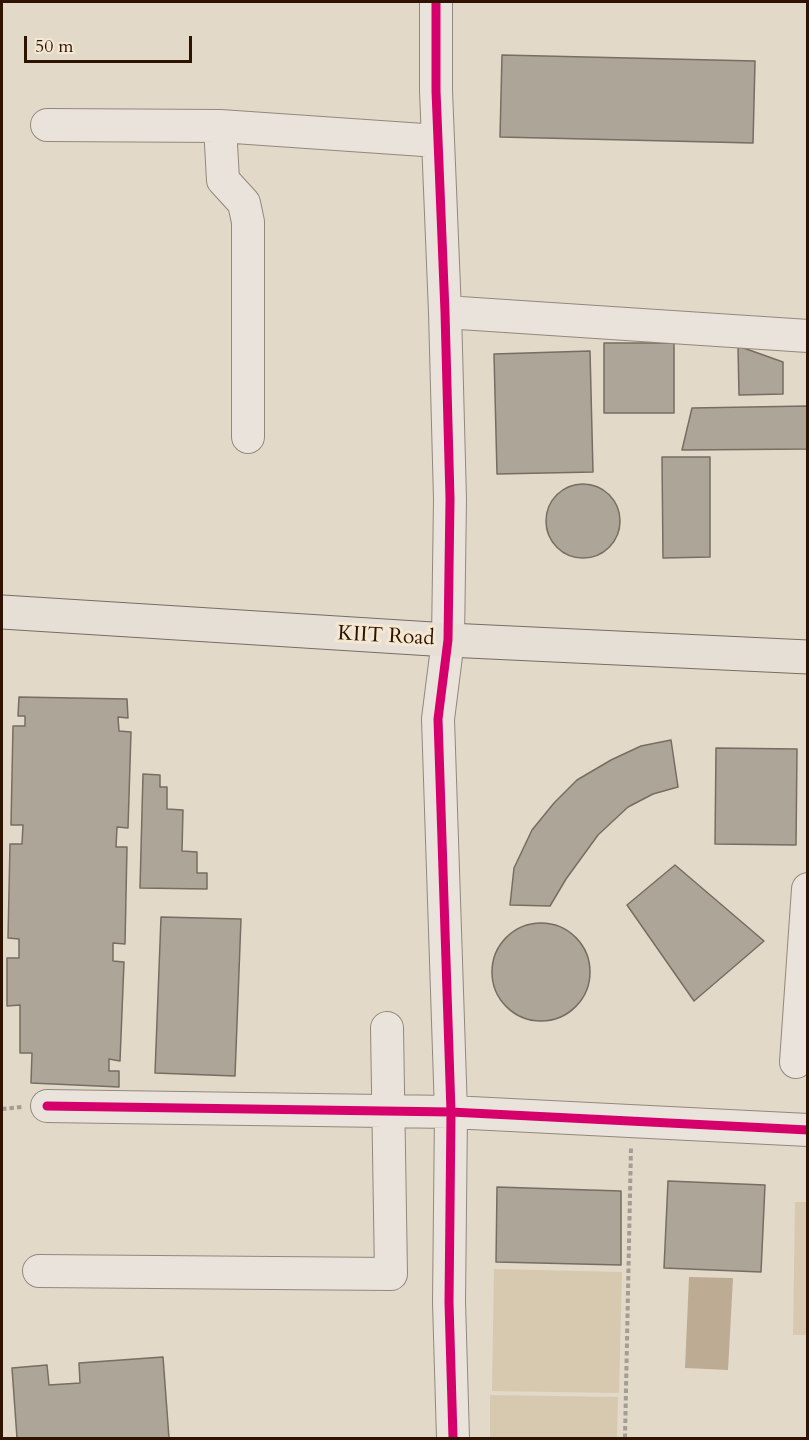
<!DOCTYPE html>
<style>
body{margin:0}
#map{position:relative;width:809px;height:1440px;overflow:hidden;background:#e3d9c8;font-family:Cardo,serif}
canvas{display:block}
.frame{position:absolute;inset:0;border:3px solid #2d1300;pointer-events:none}
.scale{position:absolute;left:24px;top:36px;width:168px;height:27px;box-sizing:border-box;border:3px solid #2d1300;border-top:0;padding-left:8px;font-size:18px;line-height:21px;white-space:nowrap;color:#2d1300;-webkit-text-stroke:4px #f5e8d3;paint-order:stroke}
</style>
<div id="map">
<canvas width="809" height="1440"></canvas>
<div class="frame"></div>
<div class="scale">50 m</div>
</div>
<script>
const c = document.querySelector('canvas').getContext('2d');
c.lineJoin = 'round';
function fill(path, color) { c.fillStyle = color; c.fill(path, 'evenodd'); }
function stroke(path, color, width, dash) { c.strokeStyle = color; c.lineWidth = width; c.lineCap = dash ? 'butt' : 'round'; c.setLineDash(dash || []); c.stroke(path); }
function label(font, color, halo, rows, align = 'center') {
  c.font = font + ' Cardo,serif'; c.lineWidth = 6; c.setLineDash([]); c.textBaseline = 'middle'; c.strokeStyle = halo; c.fillStyle = color; for (const [text, x, y, turn = 0] of rows) {
    c.save(); c.translate(x, y); c.rotate((+turn || 0) * Math.PI / 180); c.textAlign = isNaN(turn) ? turn : align; if (halo) c.strokeText(text, 0, 0); c.fillText(text, 0, 0); c.restore();
  }
}
fill(new Path2D(`
 M 795,1202 L 807,1202 L 807,1335 L 793,1335 Z
 M 494,1269 L 622,1272 L 619,1393 L 492,1391 Z
 M 490,1395 L 618,1397 L 617,1438 L 490,1438 Z`), '#d7c8b0');
fill(new Path2D(`
 M 689,1277 L 733,1278 L 728,1370 L 685,1368 Z`), '#bdac93');
const building = new Path2D(`
 M 502,55 L 755,61 L 753,143 L 500,137 Z
 M 604,343 L 674,343 L 674,413 L 604,413 Z
 M 738,346 L 783,362 L 783,394 L 739,395 Z
 M 590,351 L 593,472 L 497,474 L 494,354 Z
 M 808,406 L 808,449 L 682,450 L 692,408 Z
 M 662,457 L 710,457 L 710,557 L 663,558 Z
 M546 521a37 37 0 1 1 74 0a37 37 0 1 1-74 0Z
 M 19,697 L 127,699 L 128,718 L 118,717 L 119,731 L 131,732 L 128,828 L 117,827 L 116,847 L 127,847 L 125,944 L 113,943 L 113,961 L 124,962 L 120,1061 L 109,1059 L 109,1071 L 119,1071 L 119,1087 L 31,1083 L 32,1053 L 20,1053 L 20,1005 L 7,1006 L 7,958 L 19,958 L 19,939 L 8,938 L 10,844 L 22,844 L 23,825 L 11,825 L 13,726 L 25,726 L 25,716 L 18,716 Z
 M 671,740 L 678,787 L 653,794 L 628,807 L 598,835 L 566,879 L 550,906 L 510,905 L 514,868 L 532,830 L 554,803 L 577,780 L 611,760 L 641,746 Z
 M 716,748 L 797,749 L 796,845 L 715,844 Z
 M 143,774 L 160,775 L 160,787 L 167,787 L 167,809 L 183,810 L 182,851 L 197,852 L 197,873 L 207,873 L 207,889 L 140,888 Z
 M 675,865 L 764,941 L 694,1001 L 627,905 Z
 M 161,917 L 241,919 L 235,1076 L 155,1073 Z
 M492 972a49 49 0 1 1 98 0a49 49 0 1 1-98 0Z
 M 668,1181 L 765,1185 L 761,1272 L 664,1268 Z
 M 497,1187 L 621,1191 L 621,1265 L 496,1262 Z
 M 163,1357 L 169,1438 L 17,1438 L 12,1368 L 47,1365 L 49,1385 L 80,1383 L 79,1363 Z`);
fill(building, '#aea599');
stroke(building, '#776d62', 1.5);
const minor = new Path2D(`
 M 436,2 L 436,91 L 445,312 L 450,499 L 448,640 L 438,719 L 451,1112 L 449,1302 L 453,1438
 M 47,125 L 220,126 L 438,141
 M 220,126 L 223,180 L 244,203 L 248,222 L 248,437
 M 445,312 L 808,336
 M 796,1062 L 808,889
 M 47,1106 L 451,1112 L 808,1130
 M 39,1271 L 391,1274 L 387,1028`);
const major = new Path2D(`
 M 2,612 L 448,640 L 808,657`);
stroke(minor, '#92887c', 34);
stroke(major, '#776d62', 35);
stroke(new Path2D(`
 M 2,1109 L 22,1107
 M 625,1438 L 631,1146`), '#a49d94', 4, [4.5, 3]);
stroke(minor, '#e9e3db', 32);
stroke(major, '#e6dfd5', 33);
stroke(new Path2D(`
 M 436,2 L 436,91 L 445,312 L 450,499 L 448,640 L 438,719 L 451,1112 L 449,1302 L 453,1438
 M 47,1106 L 451,1112 L 808,1130`), '#d6006c', 9);
label('21px', '#2d1300', '#f5e8d3', [
 ["KIIT Road",386,637,3]
]);
</script>
